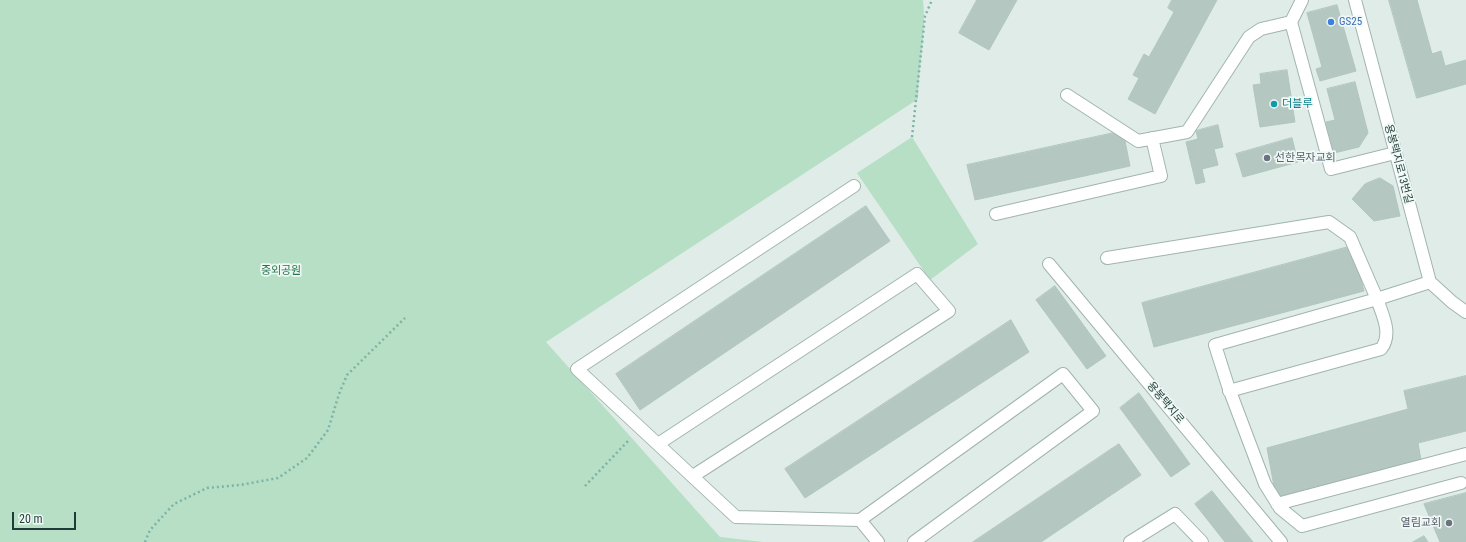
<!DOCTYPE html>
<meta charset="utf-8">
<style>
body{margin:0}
#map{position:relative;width:1466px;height:542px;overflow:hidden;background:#dfece7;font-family:"Roboto Condensed",sans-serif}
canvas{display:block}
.scale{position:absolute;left:12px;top:512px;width:64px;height:18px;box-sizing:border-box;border:2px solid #1f3d38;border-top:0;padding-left:5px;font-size:12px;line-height:14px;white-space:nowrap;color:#1f3d38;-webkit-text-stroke:3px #f0f8f5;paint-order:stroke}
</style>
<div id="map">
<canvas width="1466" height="542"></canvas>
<div class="scale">20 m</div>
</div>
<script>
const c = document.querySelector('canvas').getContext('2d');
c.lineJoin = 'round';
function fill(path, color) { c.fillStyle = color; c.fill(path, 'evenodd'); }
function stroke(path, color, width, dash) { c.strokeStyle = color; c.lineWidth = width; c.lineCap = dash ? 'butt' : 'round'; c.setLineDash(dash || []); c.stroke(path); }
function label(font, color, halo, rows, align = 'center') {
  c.font = font + ' "Roboto Condensed","Noto Sans KR",sans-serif'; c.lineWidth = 3.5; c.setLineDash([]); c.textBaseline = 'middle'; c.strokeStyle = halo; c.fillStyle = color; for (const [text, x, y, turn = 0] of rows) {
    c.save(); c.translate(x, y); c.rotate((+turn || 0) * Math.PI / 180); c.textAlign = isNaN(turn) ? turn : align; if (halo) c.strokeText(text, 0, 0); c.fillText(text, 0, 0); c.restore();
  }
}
fill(new Path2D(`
 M 0,0 L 923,0 C 927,33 918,66 918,99 L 546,342 L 720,537 L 763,542 L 0,542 Z
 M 912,137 L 978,244 L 930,280 L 857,173 Z`), '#b6dfc5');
const building = new Path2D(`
 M 977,0 L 1017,0 L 989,50 L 959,33 Z
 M 1172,0 L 1217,0 L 1155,114 L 1128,99 L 1139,78 L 1133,75 L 1144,54 L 1149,57 L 1174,12 L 1168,8 Z
 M 1389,0 L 1417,0 L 1432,54 L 1441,51 L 1445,66 L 1466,60 L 1466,84 L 1417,98 Z
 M 1337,5 L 1356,71 L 1320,81 L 1316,69 L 1322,67 L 1307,13 Z
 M 1287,70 L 1295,122 L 1260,127 L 1253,85 L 1261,84 L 1260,74 Z
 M 1355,82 L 1368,133 L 1359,147 L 1334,153 L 1326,122 L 1335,120 L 1327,89 Z
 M 1218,125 L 1223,147 L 1214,149 L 1218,165 L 1202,169 L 1205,182 L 1196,184 L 1186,142 L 1198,139 L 1196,131 Z
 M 1123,131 L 1130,166 L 975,200 L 967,165 Z
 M 1292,138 L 1298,162 L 1243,177 L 1236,154 Z
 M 1380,178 L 1393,186 L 1400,216 L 1374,221 L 1352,199 L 1365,184 Z
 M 866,206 L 890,241 L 640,410 L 616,374 Z
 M 1352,246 L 1364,291 L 1154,347 L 1142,303 Z
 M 1055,286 L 1106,356 L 1087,369 L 1036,300 Z
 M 1011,320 L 1029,352 L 805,498 L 785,469 Z
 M 1466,376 L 1466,431 L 1418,443 L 1421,460 L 1276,497 L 1267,448 L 1408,409 L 1404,391 Z
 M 1139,393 L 1190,464 L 1171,477 L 1120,408 Z
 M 1119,444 L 1141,475 L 1041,542 L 973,542 Z
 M 1212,491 L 1253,542 L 1225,542 L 1195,504 Z
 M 1466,493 L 1466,542 L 1440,542 L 1424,504 Z
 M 1424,536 L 1428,542 L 1413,542 Z`);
fill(building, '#b4c7c0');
stroke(building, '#b1c6bf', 1);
const minor = new Path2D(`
 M 1302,0 L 1291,22 L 1331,169 L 1395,153
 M 1355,0 L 1430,282 L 1452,302 L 1466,312
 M 1067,95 L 1138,141 L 1187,132 L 1249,37 L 1261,29 L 1291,22
 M 854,186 L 577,369 L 736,517 L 860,520 L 878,542
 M 996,214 L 1161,176 L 1152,138
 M 1107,258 L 1329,222 L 1350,237 L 1377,299 L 1215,345 L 1228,386 L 1265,484 L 1280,508 L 1302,526 L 1461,483
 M 1049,264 L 1281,542
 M 1229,391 L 1381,349 C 1393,334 1382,314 1377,299 L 1430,282
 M 658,444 L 917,274 L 949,311 L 693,476
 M 1277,504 L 1466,454
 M 860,520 L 1063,374 L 1093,411 L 914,542
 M 1130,542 L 1175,514 L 1202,542`);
stroke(minor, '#a2b4af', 14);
stroke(new Path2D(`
 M 912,137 L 925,16 L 932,0
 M 585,486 L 629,440
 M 145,542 L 150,530 L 174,504 L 207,488 L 240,485 L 278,478 L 307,458 L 328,430 L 339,394 L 347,375 L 405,318`), '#7db2a6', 2.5, [2, 3]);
stroke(minor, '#fff', 12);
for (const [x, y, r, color] of [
 [1331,22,4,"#3f7fe0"],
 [1274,104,4,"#0f9aa8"],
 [1267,158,4,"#6b7280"],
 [1449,523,4,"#6b7280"]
]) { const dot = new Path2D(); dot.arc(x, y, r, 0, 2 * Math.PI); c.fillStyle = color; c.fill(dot); stroke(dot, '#f0f8f5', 1.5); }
label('11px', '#366cbe', '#f0f8f5', [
 ["GS25",1339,22]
], 'left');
label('11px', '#0d838f', '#f0f8f5', [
 ["더블루",1282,104]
], 'left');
label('11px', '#5b616d', '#f0f8f5', [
 ["선한목자교회",1275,158],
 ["열림교회",1441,523,"right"]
], 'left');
label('11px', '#1f3d38', '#f0f8f5', [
 ["용봉택지로13번길",1398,164,75],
 ["용봉택지로",1165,403,50]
]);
label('11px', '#25774c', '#f0f8f5', [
 ["중외공원",281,271]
]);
</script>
